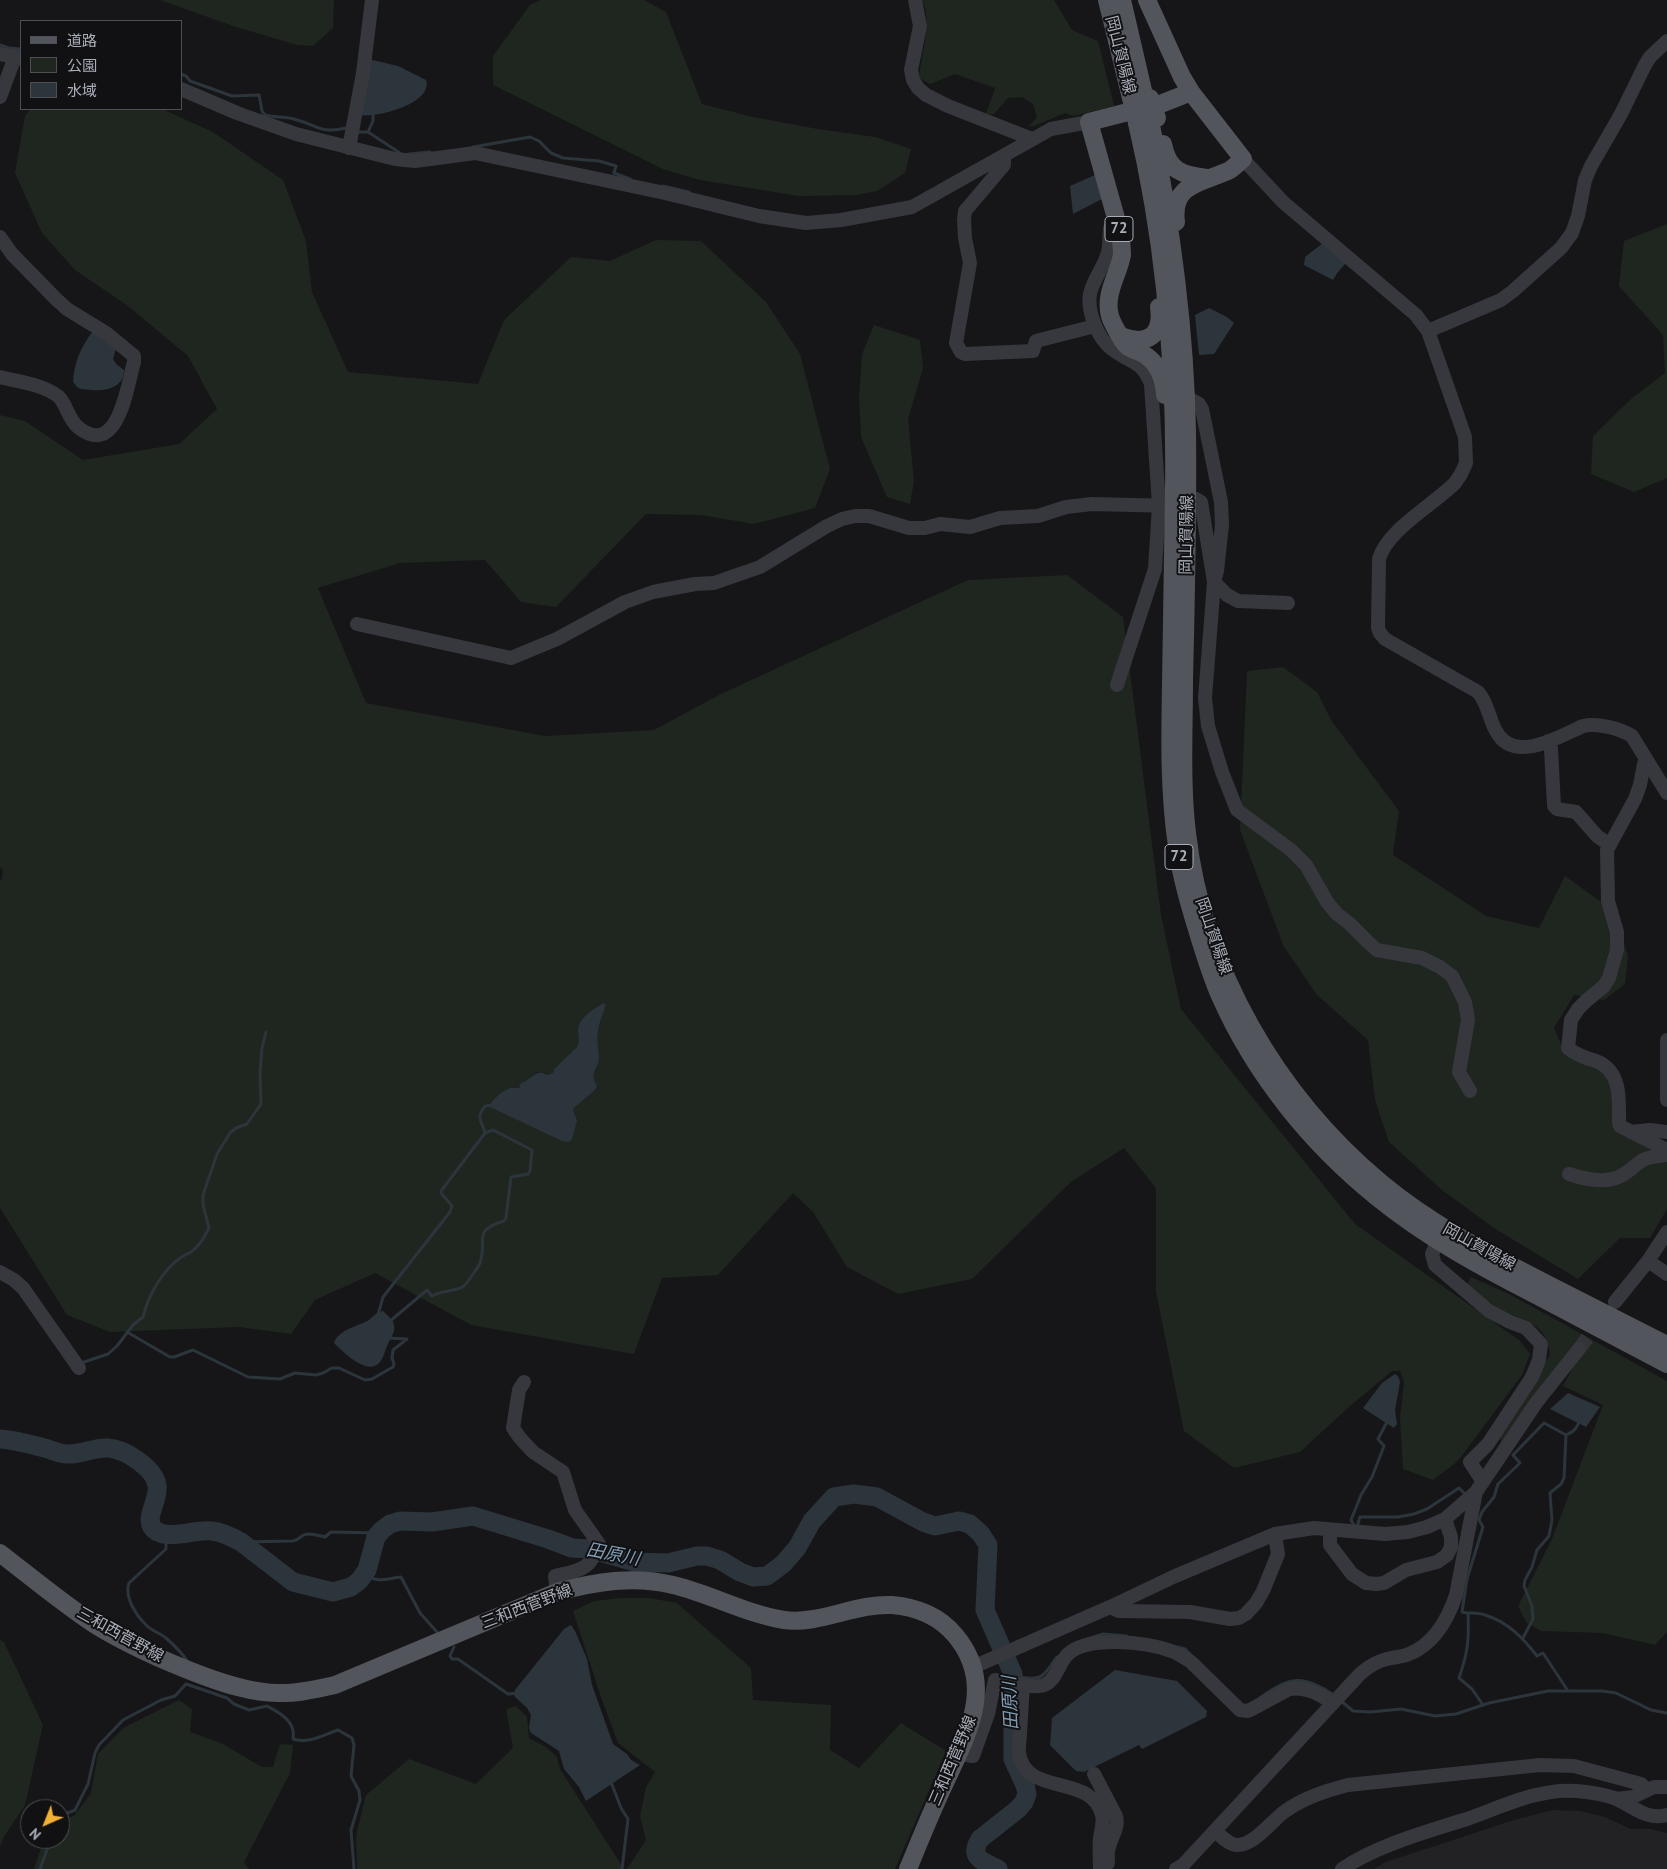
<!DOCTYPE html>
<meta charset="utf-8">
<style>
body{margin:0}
#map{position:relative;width:1667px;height:1869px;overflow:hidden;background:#161618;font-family:"PT Sans","Noto Sans JP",sans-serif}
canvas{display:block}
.legend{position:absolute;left:20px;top:20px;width:162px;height:90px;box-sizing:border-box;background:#111113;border:1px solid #4d4f55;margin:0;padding:6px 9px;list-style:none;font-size:15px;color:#a8adb8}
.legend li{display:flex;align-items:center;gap:10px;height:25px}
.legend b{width:25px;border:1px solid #4d4f55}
.north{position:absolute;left:20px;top:1799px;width:50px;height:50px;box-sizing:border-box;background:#111113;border:1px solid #4d4f55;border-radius:50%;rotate:224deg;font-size:14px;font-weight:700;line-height:20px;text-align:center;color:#a8adb8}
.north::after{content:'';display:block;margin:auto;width:18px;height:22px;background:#f2b134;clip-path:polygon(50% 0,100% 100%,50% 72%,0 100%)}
</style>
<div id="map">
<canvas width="1667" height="1869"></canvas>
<ul class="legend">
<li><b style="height:6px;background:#53555c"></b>道路</li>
<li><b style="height:14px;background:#1e261f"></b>公園</li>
<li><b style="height:14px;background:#2c353c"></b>水域</li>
</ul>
<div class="north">N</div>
</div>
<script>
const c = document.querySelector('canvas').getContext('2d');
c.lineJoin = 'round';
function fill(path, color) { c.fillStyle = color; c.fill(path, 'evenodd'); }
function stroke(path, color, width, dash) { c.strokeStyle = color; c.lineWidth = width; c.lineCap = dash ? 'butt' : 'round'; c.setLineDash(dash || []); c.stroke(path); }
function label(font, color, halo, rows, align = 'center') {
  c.font = font + ' "PT Sans","Noto Sans JP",sans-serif'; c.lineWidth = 4; c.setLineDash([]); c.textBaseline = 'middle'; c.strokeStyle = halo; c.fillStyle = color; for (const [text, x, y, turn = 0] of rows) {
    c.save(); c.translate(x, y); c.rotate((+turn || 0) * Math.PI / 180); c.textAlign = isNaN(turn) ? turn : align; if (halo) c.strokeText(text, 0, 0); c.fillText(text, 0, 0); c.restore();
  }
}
fill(new Path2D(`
 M 1553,1810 L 1580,1811 L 1605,1817 L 1631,1829 L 1650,1829 L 1667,1833 L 1667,1869 L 1374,1869 L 1386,1862 L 1514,1820 Z`), '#222225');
fill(new Path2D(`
 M 160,0 L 334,0 L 333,28 L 313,46 L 297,45 L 236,27 Z
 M 541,0 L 644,0 L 666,12 L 702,104 L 753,117 L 818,129 L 875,137 L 911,149 L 905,173 L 877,191 L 856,195 L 799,196 L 700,180 L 663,169 L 493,85 L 493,56 L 530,5 Z
 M 922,0 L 1054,0 L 1072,30 L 1098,41 L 1114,106 L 1074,116 L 1065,113 L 1034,126 L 1029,126 L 1037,117 L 1033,104 L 1022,97 L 1008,98 L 994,114 L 986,114 L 995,88 L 955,74 L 930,84 L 919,78 C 921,55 933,22 922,0 Z
 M 30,109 L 162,109 L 213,132 L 283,180 L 306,241 L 312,292 L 348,372 L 478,384 L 504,320 L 571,257 L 610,261 L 656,240 L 701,241 L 766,302 L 800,354 L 830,469 L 815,508 L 754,524 L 701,515 L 646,514 L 556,607 L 521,602 L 485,560 L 400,563 L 318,588 L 366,703 L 545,736 L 654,730 L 721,694 L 968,580 L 1067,575 L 1123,617 L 1161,915 L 1181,1009 L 1355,1224 L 1519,1340 L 1530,1354 L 1522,1375 L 1458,1461 L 1433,1480 L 1403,1469 L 1400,1418 L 1404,1382 L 1400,1371 L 1392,1371 L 1350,1406 L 1300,1452 L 1234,1468 L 1184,1431 L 1156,1292 L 1156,1188 L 1124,1148 L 1071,1182 L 972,1279 L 898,1294 L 847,1267 L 813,1212 L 793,1193 L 718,1275 L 662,1278 L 634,1354 L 471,1325 L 375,1273 L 315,1300 L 291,1334 L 239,1327 L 110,1332 L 67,1315 L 0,1208 L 0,880 L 2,879 L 3,870 L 0,867 L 0,415 L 25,421 L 83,460 L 179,444 L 217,409 L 188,356 L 128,306 L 75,270 L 42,233 L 15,173 L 25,116 ZM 603,1003 L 598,1032 L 597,1049 L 599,1057 L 593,1073 L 594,1091 L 574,1108 L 573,1110 L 577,1120 L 493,1099 L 509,1088 L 519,1088 L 537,1072 L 544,1073 L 547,1075 L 553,1073 L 554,1069 L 577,1047 C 580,1041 578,1036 578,1030 C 578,1018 594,1009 603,1003 Z
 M 1667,224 L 1667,478 L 1634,492 L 1591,474 L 1593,436 L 1631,399 L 1665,373 L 1663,335 L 1619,286 L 1624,241 Z
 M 874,325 L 920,340 L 923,368 L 908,419 L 914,481 L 910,504 L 887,497 L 861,437 L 859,398 L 862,354 Z
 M 1283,667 L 1317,692 L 1331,720 L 1399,811 L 1393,855 L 1486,916 L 1539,928 L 1565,876 L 1614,911 L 1628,956 L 1625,984 L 1604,1000 L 1574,995 L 1554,1028 L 1564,1051 L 1596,1061 L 1613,1080 L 1621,1120 L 1667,1146 L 1667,1209 L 1650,1238 L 1620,1238 L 1578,1279 L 1494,1228 L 1442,1190 L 1389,1142 L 1375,1100 L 1368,1040 L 1317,995 L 1284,947 L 1240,830 L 1247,671 Z
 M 1471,1277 L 1511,1295 L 1667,1381 L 1667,1632 L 1655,1645 L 1603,1633 L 1541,1631 L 1526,1622 L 1518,1606 L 1552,1539 L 1603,1405 L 1563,1386 L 1583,1349 L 1501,1444 L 1500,1438 L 1550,1355 C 1547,1322 1527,1324 1502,1310 C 1490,1304 1478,1293 1467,1285 Z
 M 620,1598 L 649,1598 L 677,1603 L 751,1668 L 753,1700 L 831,1705 L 830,1750 L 859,1768 L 901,1723 L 946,1751 L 895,1869 L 627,1869 L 646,1840 L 640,1816 L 646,1787 L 655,1772 L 618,1743 L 601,1697 L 573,1611 L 594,1601 Z
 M 0,1640 L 4,1642 L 43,1725 L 25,1805 L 5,1835 L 0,1846 Z
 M 179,1700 L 192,1709 L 190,1732 L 221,1743 L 262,1767 L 273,1767 L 280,1744 L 293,1745 L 290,1773 L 244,1862 L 249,1869 L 34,1869 L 44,1839 L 60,1839 L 60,1820 L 74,1816 L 91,1793 L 98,1754 L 123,1728 Z
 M 516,1706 L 527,1717 L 529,1738 L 546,1747 L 557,1757 L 560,1769 L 624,1869 L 357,1869 L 356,1835 L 366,1795 L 409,1759 L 476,1784 L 513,1748 L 506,1709 Z`), '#1e261f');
fill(new Path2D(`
 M 368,59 L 398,66 L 426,80 C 434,103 377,118 361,115 Z
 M 1095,175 L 1102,199 L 1073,214 L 1070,186 Z
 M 1323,243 L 1346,263 L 1338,272 L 1333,280 L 1304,265 L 1305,257 Z
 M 1209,308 L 1227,317 L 1234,323 L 1214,354 L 1199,355 L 1195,315 Z
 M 93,331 L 116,349 L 113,359 L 116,364 L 124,370 C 124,393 94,392 78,388 L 73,382 C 74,363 81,346 93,331 Z
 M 603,1003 L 606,1005 C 603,1013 599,1023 598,1032 C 597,1040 598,1048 599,1056 C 600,1068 588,1071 597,1086 L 594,1091 L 574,1108 L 573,1110 L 577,1120 L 572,1139 L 569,1142 L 562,1141 L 490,1107 C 490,1100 504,1090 510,1088 C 513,1088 516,1088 519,1088 L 521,1083 C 532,1080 536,1067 547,1075 L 553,1073 L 554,1069 L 577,1047 C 580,1041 578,1036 578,1030 C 578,1018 594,1009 603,1003 Z
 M 383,1311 C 386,1314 391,1318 393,1322 C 397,1330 391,1337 388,1344 C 385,1350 384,1357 380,1362 C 368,1377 343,1352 334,1343 C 339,1329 357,1327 369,1320 C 374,1316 376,1312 383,1311 Z
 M 1395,1374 L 1398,1376 L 1400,1382 L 1395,1410 L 1397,1424 L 1394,1428 L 1363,1408 L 1382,1383 Z
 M 1568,1393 L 1600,1407 L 1586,1427 L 1550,1409 Z
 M 571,1625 L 575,1631 L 587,1659 L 592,1685 L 613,1744 L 627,1754 L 631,1760 L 640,1765 L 586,1801 L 579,1787 L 564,1769 L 559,1751 L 531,1733 L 529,1728 L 531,1715 L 527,1708 L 514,1696 L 515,1690 L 564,1629 Z
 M 1115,1670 L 1177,1681 L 1207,1711 L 1206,1717 L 1142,1749 L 1139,1745 L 1084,1772 L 1076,1771 L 1050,1745 L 1052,1718 Z`), '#2c353c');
stroke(new Path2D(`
 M 0,45 L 9,48 L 21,49
 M 181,74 L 186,76 L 190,81 L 232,96 L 259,95 L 262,111 L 265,115 C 276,118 287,116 297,120 C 319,126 321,134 346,128
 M 357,132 L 368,132 L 400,153
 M 368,132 L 373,121 L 373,112
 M 473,147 L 530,137 L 539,141 L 551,153 L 563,158 L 599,161 L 616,166 L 614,173 L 630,179
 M 409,154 L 430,152
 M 663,186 L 689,192
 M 378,1315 L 383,1297 L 450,1212 L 452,1206 L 441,1193 L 441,1191 L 485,1133 C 482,1120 475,1119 485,1106 L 494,1105
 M 389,1322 L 427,1290 L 432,1296 C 441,1290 460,1291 464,1286 C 467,1283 479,1266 480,1263 C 488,1239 471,1231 504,1221 L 506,1218 L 511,1177 L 528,1174 L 530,1171 L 532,1150 L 493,1130 L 485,1133
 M 127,1332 L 170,1357 L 174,1357 L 193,1350 L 248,1377 L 280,1379 L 295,1373 L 316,1375 L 323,1373 L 332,1368 L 339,1368 L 365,1380 L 372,1379 L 393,1367 L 394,1364 L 392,1358 L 393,1350 L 407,1339 L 387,1338
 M 81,1363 L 108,1354 L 117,1346 L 133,1325 L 143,1317 C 148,1296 162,1271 180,1258 C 183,1256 187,1254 191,1252 C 200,1246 204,1237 209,1228 L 203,1205 L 203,1195 L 217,1154 L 230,1133 L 236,1128 L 247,1124 L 261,1104 L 260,1074 L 262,1048 L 266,1032
 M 1388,1420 L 1378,1439 L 1384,1446 L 1372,1477 L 1361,1495 L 1351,1520 L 1355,1527 L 1357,1527 L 1360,1517 L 1398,1517 L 1414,1514 L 1427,1509 L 1459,1488 L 1465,1494
 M 166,1535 L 166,1549 L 129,1583 C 124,1597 136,1615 146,1625 C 152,1631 160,1633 166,1638 C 174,1645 182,1653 188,1662
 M 241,1542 L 293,1541 C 299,1540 299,1537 304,1535 C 310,1532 319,1536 325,1537 L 331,1532 L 379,1533
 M 365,1575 C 380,1583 385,1579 401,1577 L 420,1613 L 437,1632
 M 1468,1614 C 1469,1641 1468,1652 1459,1678 L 1472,1689 L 1483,1705
 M 1523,1638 L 1533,1619 L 1532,1606 L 1524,1586 L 1525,1580 L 1532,1567 L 1537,1550 L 1549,1536 L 1552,1520 L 1550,1493 L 1561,1484 L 1564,1478 L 1566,1435
 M 1087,1639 L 1103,1634 L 1127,1636
 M 454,1647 L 450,1656 L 452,1659 L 458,1659 L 508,1694 L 518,1693
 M 1178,1647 L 1185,1649 L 1191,1655
 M 1014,1677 C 1043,1680 1040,1680 1057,1657
 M 1568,1691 L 1543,1653 L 1537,1656 C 1523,1638 1508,1622 1485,1615 C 1477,1612 1469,1614 1462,1612 L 1467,1579 L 1483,1527 L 1479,1520 L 1482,1512 L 1494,1497 L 1498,1484 L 1520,1463 L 1513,1455 L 1544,1423 L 1566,1435 C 1574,1432 1577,1428 1580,1420
 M 1260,1698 C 1289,1676 1304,1674 1335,1696
 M 1340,1700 L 1353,1711 L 1370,1712 L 1401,1709 L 1435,1716 L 1456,1714 L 1489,1703 L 1548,1691 L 1602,1691 L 1616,1693 L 1651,1710 L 1667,1713
 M 611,1782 L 621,1808 L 628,1819 L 622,1869
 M 60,1816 L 75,1810 L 88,1784 L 95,1753 L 99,1745 L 123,1720 L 161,1700 L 175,1696 L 186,1684 L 227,1698 L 234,1704 L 249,1710 L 267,1706 C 280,1713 296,1721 293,1739 C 310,1744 323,1735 338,1730 L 352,1738 L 354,1745 L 351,1776 L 359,1791 L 360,1800 L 351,1830 L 354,1869
 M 40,1869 L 51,1839`), '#2c353c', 3);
stroke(new Path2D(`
 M 0,1439 C 17,1440 32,1445 48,1449 C 54,1451 60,1454 67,1454 C 81,1455 94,1447 108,1448 C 125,1449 154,1468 157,1485 C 160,1500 141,1521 156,1531 C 171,1540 195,1529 212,1531 C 221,1532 232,1537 241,1542 L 293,1582 L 333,1592 L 351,1587 L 359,1581 L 367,1570 L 376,1537 L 382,1530 L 390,1524 L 400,1521 L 432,1522 L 473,1516 L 548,1539 L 572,1548 L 590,1549 L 635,1562 L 668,1563 L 697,1556 L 707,1556 L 720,1560 L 740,1572 L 753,1577 L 767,1576 L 783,1564 L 797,1548 L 812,1521 L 834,1497 L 854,1494 L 877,1497 L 923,1522 L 935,1526 L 959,1521 L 970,1524 L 981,1534 L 988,1545 L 985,1610 L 1013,1674 L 1013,1759 L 1025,1785 L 1027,1794 L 1024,1802 L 1018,1809 L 980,1839 C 968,1858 984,1862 998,1869`), '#2c353c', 19);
stroke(new Path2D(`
 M 1579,1349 L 1601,1320`), '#333438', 14, [14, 7]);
stroke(new Path2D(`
 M 915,0 L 920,26 L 911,70 L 913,80 L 918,88 L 926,95 L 948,106 L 1032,139
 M 0,54 L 21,58
 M 181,89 L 237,113 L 296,134 L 395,159 L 415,161 L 475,153 L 665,193 L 759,216 L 806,223 L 841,220 L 912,207 L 1051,129 L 1089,122
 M 0,97 L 15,57
 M 349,148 L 363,73 L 372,0
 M 1004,156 L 1004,165 L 965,211 L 964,220 L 965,238 L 970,263 L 956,343 L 961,352 L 965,354 L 1033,351 L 1036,341 L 1095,326
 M 1243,159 L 1283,202 L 1416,315 L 1428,331 L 1465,437 L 1466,463 L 1461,474 L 1455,483 C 1433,505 1387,530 1379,559 L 1378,628 L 1380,633 L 1385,639 L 1478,692 C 1488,703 1489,719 1496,731 C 1514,765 1560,736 1583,726 C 1598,723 1619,728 1632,736 L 1667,793
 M 0,237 L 12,254 L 56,299 L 67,309 L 106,333 L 134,356 L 134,362 C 127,387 118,458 79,428 C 68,420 67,404 58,396 C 42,384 19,382 0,377
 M 1428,331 L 1501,300 L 1513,291 L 1561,248 L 1572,233 L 1578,216 L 1585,180 L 1591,166 L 1621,114 L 1645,65 L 1650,57 L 1667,41
 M 1186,397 L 1199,404 L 1202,409 L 1221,502 L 1222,525 L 1217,571 L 1214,582 L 1205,698 L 1208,726 L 1222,772 L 1237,810 L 1291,850 L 1306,865 L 1327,902 L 1337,914 L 1349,923 L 1369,943 L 1377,950 L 1422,958 L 1440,967 L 1452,976 L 1465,1002 L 1468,1020 L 1459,1072 L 1470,1091
 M 1187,499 L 1196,499 L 1201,502 L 1214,582 L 1227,595 L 1238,601 L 1288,603
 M 357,624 L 511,658 L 557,639 L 625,602 L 653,592 L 695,584 L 714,583 L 760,567 L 827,526 L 842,519 L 855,516 L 869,516 L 909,528 L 925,528 L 940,524 L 970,527 L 1000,518 L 1038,516 L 1066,507 L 1092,504 L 1174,506
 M 1117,685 L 1155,569 L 1159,505 L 1151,384 C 1141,359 1131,364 1112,349 C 1098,339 1087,312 1090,294 C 1093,279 1105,266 1108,252 C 1110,244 1109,236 1110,228 L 1117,222
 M 1548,741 L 1551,749 L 1554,806 L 1557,809 L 1576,812 L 1597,836 L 1610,845
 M 1667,1040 L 1667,1100
 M 1631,1132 L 1650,1130 L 1667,1132
 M 1569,1174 C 1584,1179 1601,1183 1616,1178 C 1627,1175 1634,1165 1643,1160 C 1651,1156 1657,1156 1666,1155 L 1667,1153 L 1665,1149 L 1620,1126 L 1619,1123 C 1619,1100 1622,1071 1596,1061 C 1586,1058 1576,1055 1568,1048 L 1571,1020 L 1578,1009 L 1586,1001 L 1604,986 L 1609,978 L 1617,950 L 1617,932 L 1608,901 L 1607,850 L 1635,799 L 1640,785 L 1644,764 L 1647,760
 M 1438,1241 L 1432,1254 L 1435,1265 L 1489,1311 L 1510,1322 L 1526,1328 L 1541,1344 L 1539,1360 L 1532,1377 L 1488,1444 L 1470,1462 L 1483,1482
 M 1648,1261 L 1667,1274
 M 0,1272 L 14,1280 L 23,1288 L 79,1368
 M 1615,1302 L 1648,1261 L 1667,1232
 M 524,1382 L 519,1390 L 513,1428 L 520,1438 L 533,1452 L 563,1472 L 575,1510 L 599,1544 C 590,1571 580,1570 555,1576 L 557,1592
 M 1330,1530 L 1330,1545 L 1352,1574 L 1366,1583 L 1376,1584 L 1384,1583 L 1406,1570 L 1437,1562 L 1447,1555 L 1451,1547 L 1451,1537 L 1445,1519
 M 1110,1607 L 1119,1611 L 1190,1612 L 1230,1619 L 1239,1618 L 1246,1614 L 1256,1603 L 1263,1591 L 1278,1554 L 1275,1534
 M 973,1667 L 1110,1607 L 1173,1577 L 1275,1534 L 1314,1528 L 1385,1534 L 1408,1532 L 1427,1527 L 1445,1519 L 1476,1492 L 1536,1403 L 1579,1349
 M 1023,1684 C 1022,1701 1021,1717 1020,1734 C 1020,1740 1018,1747 1019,1753 C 1025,1797 1092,1773 1102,1815 C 1104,1823 1101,1831 1100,1838 C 1099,1848 1100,1859 1100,1869
 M 958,1754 L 973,1756 L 988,1714 L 995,1680 C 1006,1682 1034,1689 1044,1685 C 1056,1681 1059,1663 1067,1655 C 1087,1635 1147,1642 1171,1651 C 1178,1653 1185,1658 1191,1662 L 1240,1710 L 1248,1711 L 1252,1709 L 1289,1689 C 1306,1686 1319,1694 1333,1703
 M 1094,1774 L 1116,1816 C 1119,1828 1112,1835 1109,1847 C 1107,1852 1108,1858 1108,1863
 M 1616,1799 L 1633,1797 L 1654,1787 L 1667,1787
 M 1215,1831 C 1221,1836 1229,1845 1237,1845 C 1253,1846 1272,1821 1284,1812 C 1303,1798 1325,1791 1348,1785 L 1540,1765 L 1574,1766 L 1641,1784 L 1647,1790
 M 1176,1869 L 1183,1865 L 1360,1674 C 1368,1667 1377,1661 1387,1659 C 1394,1657 1402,1657 1409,1654 C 1434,1644 1448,1619 1456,1595 L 1476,1492
 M 1342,1869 C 1380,1844 1426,1832 1470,1818 C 1503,1806 1540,1788 1576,1791 C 1589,1792 1602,1794 1614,1798 C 1631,1805 1647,1821 1667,1815`), '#37383d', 14);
stroke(new Path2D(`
 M 1107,0 L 1132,102
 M 1122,0 L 1145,99
 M 1147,0 L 1182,77 L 1191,92 L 1243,159 C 1238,163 1233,169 1228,171 C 1201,183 1171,184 1176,222
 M 1150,120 C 1171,223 1185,326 1187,431 C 1188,514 1186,597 1184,680 C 1184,731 1181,783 1187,833 C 1203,970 1277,1096 1381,1183 C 1430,1224 1487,1253 1543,1282 C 1584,1303 1626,1324 1667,1345
 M 1137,123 C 1165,243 1176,367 1174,491 C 1173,555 1172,619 1171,684 C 1170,738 1169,792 1177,846 C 1180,873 1188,900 1196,926 C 1203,949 1210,973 1220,996 C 1255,1075 1311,1144 1378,1198 C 1426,1237 1481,1267 1536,1295 C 1579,1318 1623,1341 1667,1364
 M 1163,144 C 1168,171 1182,175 1207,178
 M 1121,336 C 1147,346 1163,336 1159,307
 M 1165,395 C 1164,379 1159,364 1145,355 C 1140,351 1132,350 1127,346 C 1122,341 1112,323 1110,316 C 1104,294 1118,276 1122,255 C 1122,249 1121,242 1121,236 L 1089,122 L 1163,103 L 1191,92
 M 0,1553 C 31,1577 61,1602 94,1624 C 128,1645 164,1661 201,1675 C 225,1684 252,1693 278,1693 C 297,1694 316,1689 335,1685 L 557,1592 C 595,1582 634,1575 673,1585 C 711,1594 746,1614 784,1620 C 819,1625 856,1603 892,1605 C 916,1607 939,1616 955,1635 C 1000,1688 962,1743 939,1796 C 928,1820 918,1845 908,1869`), '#53555c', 18);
stroke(new Path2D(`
 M 1150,98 L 1157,118
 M 1132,102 L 1137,123`), '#53555c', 18);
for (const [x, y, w] of [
 [1119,229,28],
 [1179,857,28]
]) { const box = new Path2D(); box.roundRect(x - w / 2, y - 12.5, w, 25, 4); c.fillStyle = '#111113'; c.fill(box); stroke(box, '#a8adb8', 1); }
label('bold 15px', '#a8adb8', null, [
 ["72",1119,229],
 ["72",1179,857]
]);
label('16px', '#a8adb8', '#111113', [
 ["岡山賀陽線",1120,55,76],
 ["岡山賀陽線",1187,535,-89],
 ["岡山賀陽線",1213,936,71],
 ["岡山賀陽線",1479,1247,29],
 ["三和西菅野線",527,1607,-21],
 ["三和西菅野線",120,1635,29],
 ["三和西菅野線",953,1761,-67]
]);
label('italic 18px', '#7f9bb3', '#111113', [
 ["田原川",613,1555,11],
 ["田原川",1011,1703,-93]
]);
</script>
